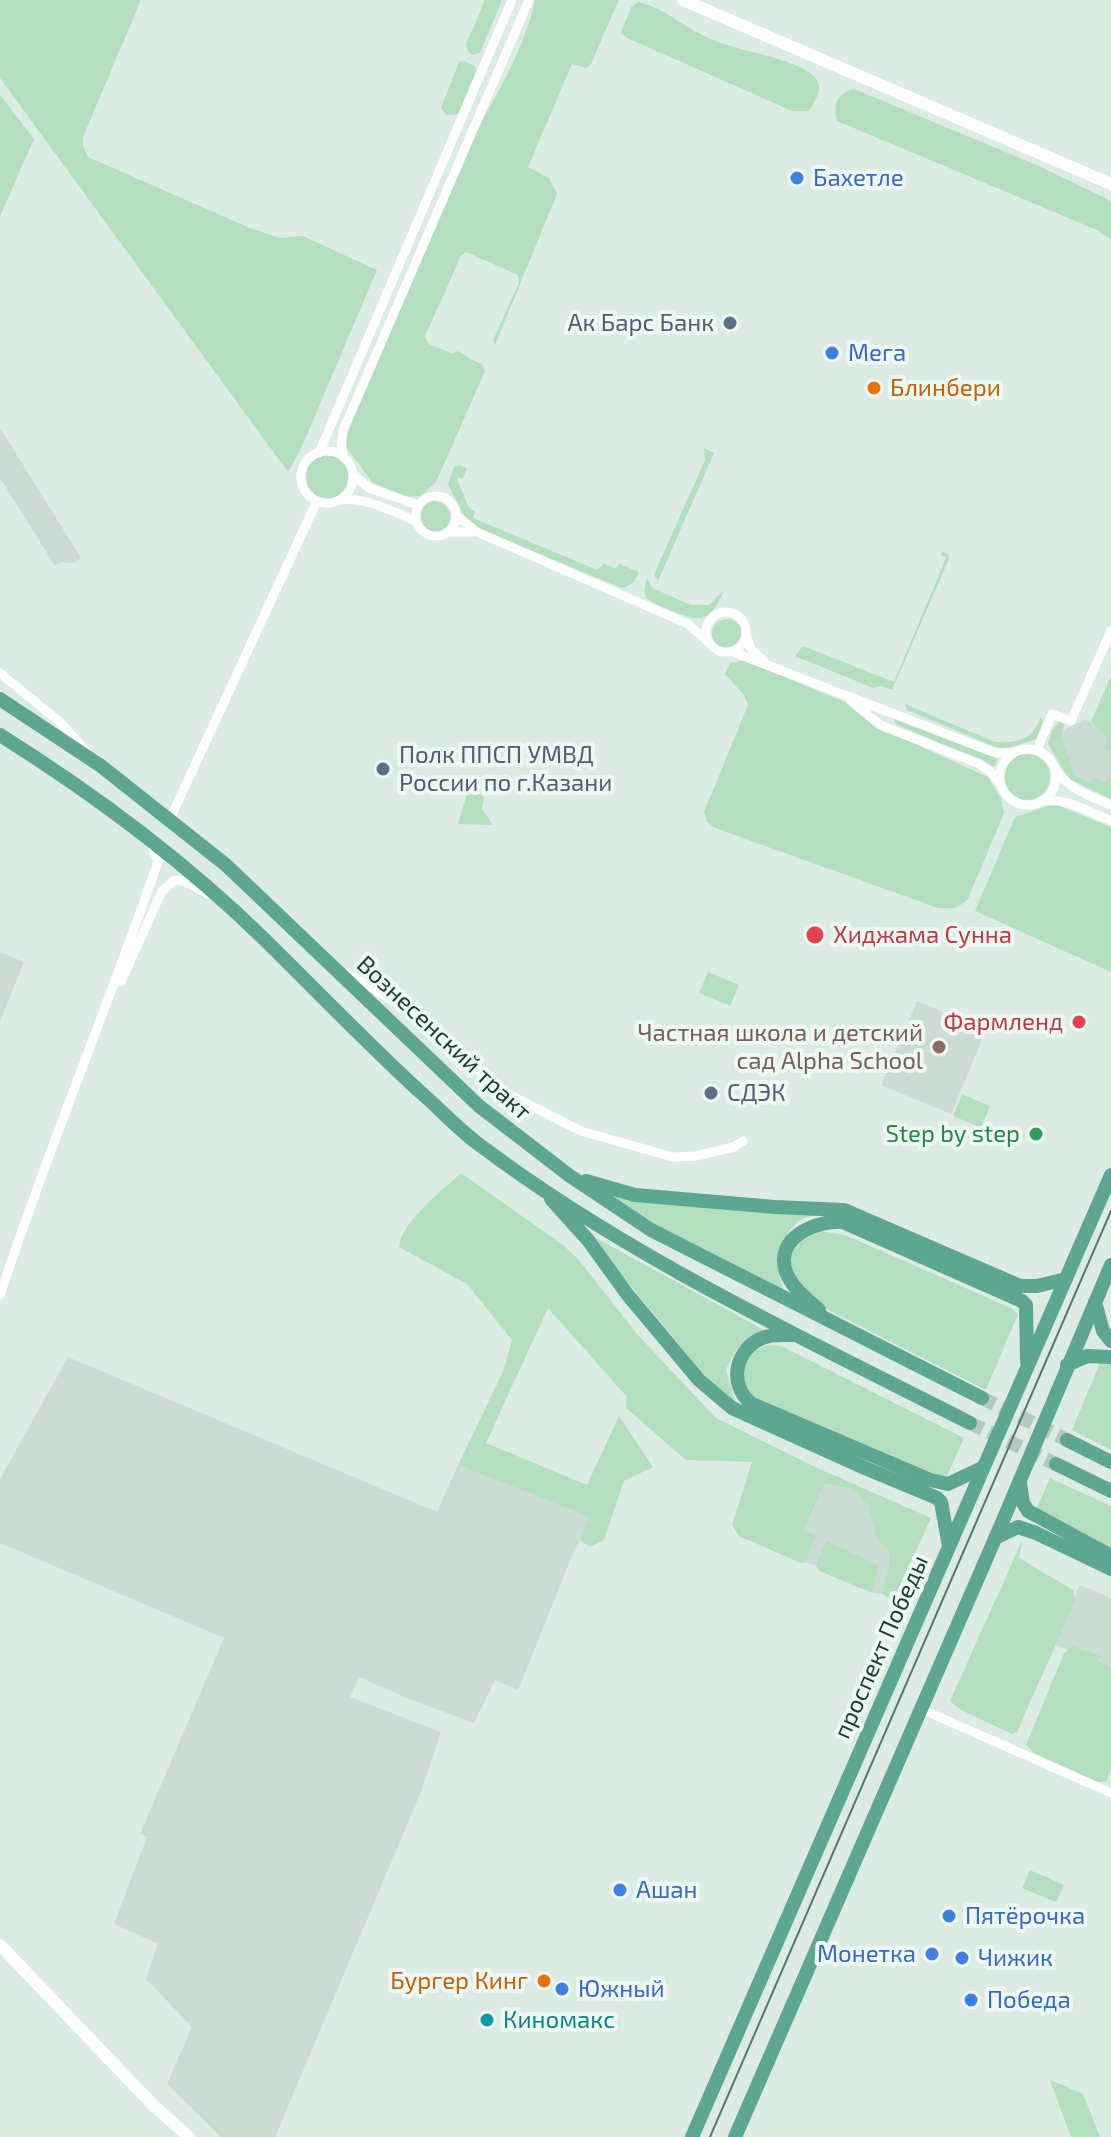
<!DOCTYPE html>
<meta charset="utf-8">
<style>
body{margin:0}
canvas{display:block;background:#ddebe5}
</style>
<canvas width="1111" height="2137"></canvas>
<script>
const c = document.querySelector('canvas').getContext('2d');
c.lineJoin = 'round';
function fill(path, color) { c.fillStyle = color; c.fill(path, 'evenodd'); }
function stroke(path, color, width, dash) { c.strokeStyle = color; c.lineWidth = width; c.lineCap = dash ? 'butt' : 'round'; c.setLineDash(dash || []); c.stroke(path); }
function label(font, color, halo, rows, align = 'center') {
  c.font = font + ' "Exo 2",sans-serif'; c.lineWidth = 8; c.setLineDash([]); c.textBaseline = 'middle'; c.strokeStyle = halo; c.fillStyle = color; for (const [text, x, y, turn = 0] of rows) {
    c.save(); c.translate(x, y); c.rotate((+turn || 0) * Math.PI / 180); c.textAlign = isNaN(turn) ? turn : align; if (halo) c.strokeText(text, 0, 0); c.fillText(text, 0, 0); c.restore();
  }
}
fill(new Path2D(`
 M 0,428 L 81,558 L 73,563 L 62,562 L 55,566 L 0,478 Z
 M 1085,719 L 1096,725 L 1108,739 L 1105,749 L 1111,752 L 1111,773 L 1107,783 L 1091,784 L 1075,777 L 1073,772 L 1062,736 L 1065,729 Z
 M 0,952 L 24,962 L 0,1021 Z
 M 917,1001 L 986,1030 L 951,1114 L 881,1085 Z
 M 68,1357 L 437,1512 L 458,1465 L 591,1517 L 571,1558 L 518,1690 L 495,1680 L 474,1723 L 409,1699 L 359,1677 L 350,1697 L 441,1732 L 420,1794 L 275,2137 L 221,2137 L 167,2084 L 192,2027 L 146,1979 L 158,1944 L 114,1924 L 147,1837 L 140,1834 L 224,1638 L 0,1543 L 0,1479 Z
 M 825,1483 L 853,1489 L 868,1506 L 882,1543 L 889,1551 L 890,1561 L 882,1594 L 870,1592 L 820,1571 L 816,1566 L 806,1562 L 816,1537 L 804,1531 Z
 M 1080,1585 L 1111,1598 L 1111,1669 L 1054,1644 Z`), '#ccdbd4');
fill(new Path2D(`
 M 0,0 L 141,0 L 83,137 L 83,146 L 88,157 L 250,228 L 280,238 L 303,236 L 377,270 L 300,451 L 288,472 L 0,78 Z
 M 485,0 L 502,0 L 480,53 L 471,55 L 467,50 L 466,44 Z
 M 535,0 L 618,0 L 618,2 L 591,64 L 586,68 L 572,64 L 528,167 L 549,178 L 557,194 L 495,345 L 493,340 L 519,283 L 518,275 L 466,252 L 461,256 L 425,336 L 429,344 L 453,354 L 457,351 C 466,355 472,361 482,364 L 485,371 L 436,482 L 420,496 L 406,497 L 372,482 L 347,448 L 346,435 L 478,128 C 500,89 526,44 535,0 Z
 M 638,2 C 659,6 675,20 693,30 C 705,37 720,43 734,47 C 752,53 811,63 818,82 C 822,91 814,105 808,111 L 792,111 L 625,37 L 621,32 L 631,7 Z
 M 464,61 L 475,66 L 476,71 L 458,114 L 446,115 L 441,108 L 459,62 Z
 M 854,89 L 1039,166 L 1111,201 L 1111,240 L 1097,230 L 837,121 C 833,105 836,93 854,89 Z
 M 0,95 L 34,139 L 0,216 Z
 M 704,448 L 714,453 L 658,581 L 654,575 L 656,570 L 705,460 Z
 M306 477a22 22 0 1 1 44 0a22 22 0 1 1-44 0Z
 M 459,465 L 467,468 L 463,478 L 457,478 L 468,506 L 475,512 L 473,518 L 597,570 L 604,564 L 616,568 L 619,564 L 639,572 L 634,582 L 624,588 L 619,587 L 468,524 L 448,484 L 454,467 Z
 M418 517a16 16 0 1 1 32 0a16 16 0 1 1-32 0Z
 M 943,551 L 948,555 L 949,559 L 892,690 L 882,686 L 873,688 L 795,656 L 803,646 L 894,682 L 946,558 L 941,554 Z
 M 647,578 L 652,588 L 691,605 L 709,605 L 724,590 C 712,617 704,625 675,612 C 665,608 655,604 646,598 L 644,590 Z
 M712 634a15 15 0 1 1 30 0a15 15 0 1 1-30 0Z
 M 744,660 L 854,706 L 884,730 L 988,777 L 1001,799 L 1004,813 L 968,899 C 958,909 952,909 938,908 L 715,828 L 707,822 L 704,812 L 748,705 L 744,695 L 725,674 L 730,663 Z
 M 1111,676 L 1111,752 L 1104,749 L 1108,739 L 1091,721 Z
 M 905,704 L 995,742 C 1019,743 1032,740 1041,717 L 1043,722 L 1036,739 L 1003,750 L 907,710 Z
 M 892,716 L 998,759 L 994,767 L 896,724 Z
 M 1059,722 L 1064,723 L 1062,736 L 1075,776 L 1091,784 L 1094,777 L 1106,783 L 1111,773 L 1111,799 L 1069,779 L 1048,744 L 1052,730 Z
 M1004 777a23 23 0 1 1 46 0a23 23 0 1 1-46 0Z
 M 475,790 L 484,797 L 482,809 L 493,825 L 458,824 L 467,794 Z
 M 1054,804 L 1111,827 L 1111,972 L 975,911 L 1015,817 Z
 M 708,972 L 739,985 L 730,1006 L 699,993 Z
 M 962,1094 L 990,1106 L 981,1128 L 953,1116 Z
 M 461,1173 L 563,1245 L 578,1259 L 636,1333 L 716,1418 L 815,1467 L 931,1518 L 893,1600 L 882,1594 L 890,1561 L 889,1551 L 877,1538 L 868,1506 L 853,1489 L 825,1483 L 804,1530 L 816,1536 L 806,1562 L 801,1563 L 739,1536 L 732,1525 L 752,1462 L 686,1460 L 626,1408 L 627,1397 L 548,1308 L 486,1443 L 587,1485 L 619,1416 L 653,1467 L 624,1481 L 604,1540 L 590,1547 L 580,1540 L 590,1517 L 458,1465 L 503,1372 L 512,1340 L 467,1284 L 399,1247 C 400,1223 443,1190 461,1173 Z
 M 598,1191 L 643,1203 L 822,1213 C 815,1215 804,1217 798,1222 C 776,1241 775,1268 784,1292 L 651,1224 Z
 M 820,1231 L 845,1235 L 1011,1308 L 1018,1314 L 986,1390 L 795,1293 C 790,1257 784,1248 820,1231 Z
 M 587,1233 L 764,1330 C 743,1338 735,1349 726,1370 L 736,1405 L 721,1393 L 701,1371 Z
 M 768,1345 L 781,1346 L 964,1438 L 946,1478 L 934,1479 L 747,1395 C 742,1369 738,1355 768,1345 Z
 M 1111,1360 L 1111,1450 L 1072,1430 L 1100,1363 Z
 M 1050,1478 L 1111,1506 L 1111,1552 L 1035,1512 Z
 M 826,1541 L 878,1565 L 873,1590 L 870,1592 L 820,1571 L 816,1566 Z
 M 1022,1541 L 1019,1558 L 1073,1590 L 1075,1601 L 1017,1732 L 1012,1734 L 961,1710 L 950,1701 Z
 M 1072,1646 L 1101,1656 L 1098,1661 L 1111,1667 L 1111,1770 L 1106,1782 L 1098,1782 L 1034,1753 L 1026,1745 L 1064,1653 Z
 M 1030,1870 L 1064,1885 L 1056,1902 L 1022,1888 Z
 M 1050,2080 L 1083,2094 L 1100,2137 L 1071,2137 Z`), '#b3dfbe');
stroke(new Path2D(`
 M 982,1398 L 1067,1440
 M 970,1423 L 1056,1464`), '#b7c8c1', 14, [14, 7]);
stroke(new Path2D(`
 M301 477a26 26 0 1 1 52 0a26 26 0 1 1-52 0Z
 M 319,453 L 512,0
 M 344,458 L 341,445 L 343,431 L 529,0
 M 354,475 L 369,488 L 418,505
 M416 516a20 20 0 1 1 40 0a20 20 0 1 1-40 0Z
 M 340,500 C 367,497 391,511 416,521
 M 456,515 L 477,532 L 688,624 L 707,641
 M 447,532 L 477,532
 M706 632a20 20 0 1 1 40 0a20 20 0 1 1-40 0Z
 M 746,634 L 751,649 L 764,661
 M 733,652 L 985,749 L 997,753 L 1014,752
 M 0,673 L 61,723 L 87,752
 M 851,701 L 880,725 L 980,764 L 991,772 L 1001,785
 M1000 777a28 28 0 1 1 56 0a28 28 0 1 1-56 0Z
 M 1037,750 L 1052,714 L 1071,721 L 1111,631
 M 1055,769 C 1069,789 1089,796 1111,805
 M 1041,801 C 1067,798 1088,811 1111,821
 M 170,819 L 317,501
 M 346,973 L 394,1001 L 508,1094 L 581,1131 L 673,1157 L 696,1156 L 734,1147 L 743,1141
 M 121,982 L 162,891 L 175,880 L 184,881 L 208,894
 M 0,1295 C 48,1149 108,1007 158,862 L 151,844
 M 921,1709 L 1111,1793`), '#fff', 9);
stroke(new Path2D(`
 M 683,0 L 1111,184
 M 0,1945 L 153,2105 L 189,2137`), '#fff', 12);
stroke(new Path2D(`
 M 0,699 L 101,766 L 226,865 L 479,1106 L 570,1176 L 651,1230 L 982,1398
 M 0,735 C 94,794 183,860 263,938 C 315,989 365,1041 418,1090 C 438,1107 456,1127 477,1143 C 628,1257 803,1338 970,1423
 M 586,1181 L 635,1195 L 775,1207 L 844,1210 L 1020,1286 L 1037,1286 L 1066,1279
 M 551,1199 L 588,1240 L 627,1294 L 699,1380 L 732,1408 L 865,1468 L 937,1498 L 941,1502 L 949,1546
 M 1095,1302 L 1103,1331 L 1111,1341
 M 819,1310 C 807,1299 792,1288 786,1272 C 774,1237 817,1220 843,1222 L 1022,1301 L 1026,1305 L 1027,1361
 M 792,1335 C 783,1335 774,1334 765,1337 C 735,1347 727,1385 752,1404 L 930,1480 L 948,1484 L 982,1468
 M 1067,1365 L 1087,1356 L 1111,1357
 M 1067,1440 L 1111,1462
 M 1056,1464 L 1111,1491
 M 1020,1483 L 1023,1503 L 1028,1511 L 1111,1556
 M 995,1538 L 1018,1527 L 1036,1533 L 1111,1569
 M 692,2137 L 1111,1175
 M 735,2137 L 1001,1525 L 1111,1265`), '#5da691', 14);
stroke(new Path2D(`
 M 710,2137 L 1111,1211`), '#57786f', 2);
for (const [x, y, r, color] of [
 [797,178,8,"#3f7fe0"],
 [730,323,8,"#5c6f8a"],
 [832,353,8,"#3f7fe0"],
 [874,388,8,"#e8710a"],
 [383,769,8,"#5c6f8a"],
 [815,935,10,"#e0444e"],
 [1079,1022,8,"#e0444e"],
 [939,1047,8,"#8d6e63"],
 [711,1093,8,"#5c6f8a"],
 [1036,1134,8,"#2e9e5b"],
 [620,1890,8,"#3f7fe0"],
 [949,1916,8,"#3f7fe0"],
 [932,1954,8,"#3f7fe0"],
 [962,1958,8,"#3f7fe0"],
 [544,1981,8,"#e8710a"],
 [562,1989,8,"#3f7fe0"],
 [971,2000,8,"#3f7fe0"],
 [487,2020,8,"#0f9aa8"]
]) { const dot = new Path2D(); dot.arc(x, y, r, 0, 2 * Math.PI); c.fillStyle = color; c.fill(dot); stroke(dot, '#eef8f3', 3); }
label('24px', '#366cbe', '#eef8f3', [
 ["Бахетле",813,178],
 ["Мега",848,353],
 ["Ашан",636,1890],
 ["Пятёрочка",965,1916],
 ["Монетка",916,1954,"right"],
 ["Чижик",978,1958],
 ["Южный",578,1989],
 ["Победа",987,2000]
], 'left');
label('24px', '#4e5e75', '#eef8f3', [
 ["Ак Барс Банк",714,323,"right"],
 ["Полк ППСП УМВД",399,755],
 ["России по г.Казани",399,783],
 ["СДЭК",727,1093]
], 'left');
label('24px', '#c56008', '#eef8f3', [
 ["Блинбери",890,388],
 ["Бургер Кинг",528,1981,"right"]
], 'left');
label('24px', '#be3a42', '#eef8f3', [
 ["Хиджама Сунна",833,935],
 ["Фармленд",1063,1022,"right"]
], 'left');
label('24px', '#785e54', '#eef8f3', [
 ["Частная школа и детский",923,1033],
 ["сад Alpha School",923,1061]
], 'right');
label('24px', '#1d3c33', '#eef8f3', [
 ["Вознесенский тракт",444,1038,43],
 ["проспект Победы",881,1647,-66]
]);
label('24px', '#27864d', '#eef8f3', [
 ["Step by step",1020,1134]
], 'right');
label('24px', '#0d838f', '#eef8f3', [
 ["Киномакс",503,2020]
], 'left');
</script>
